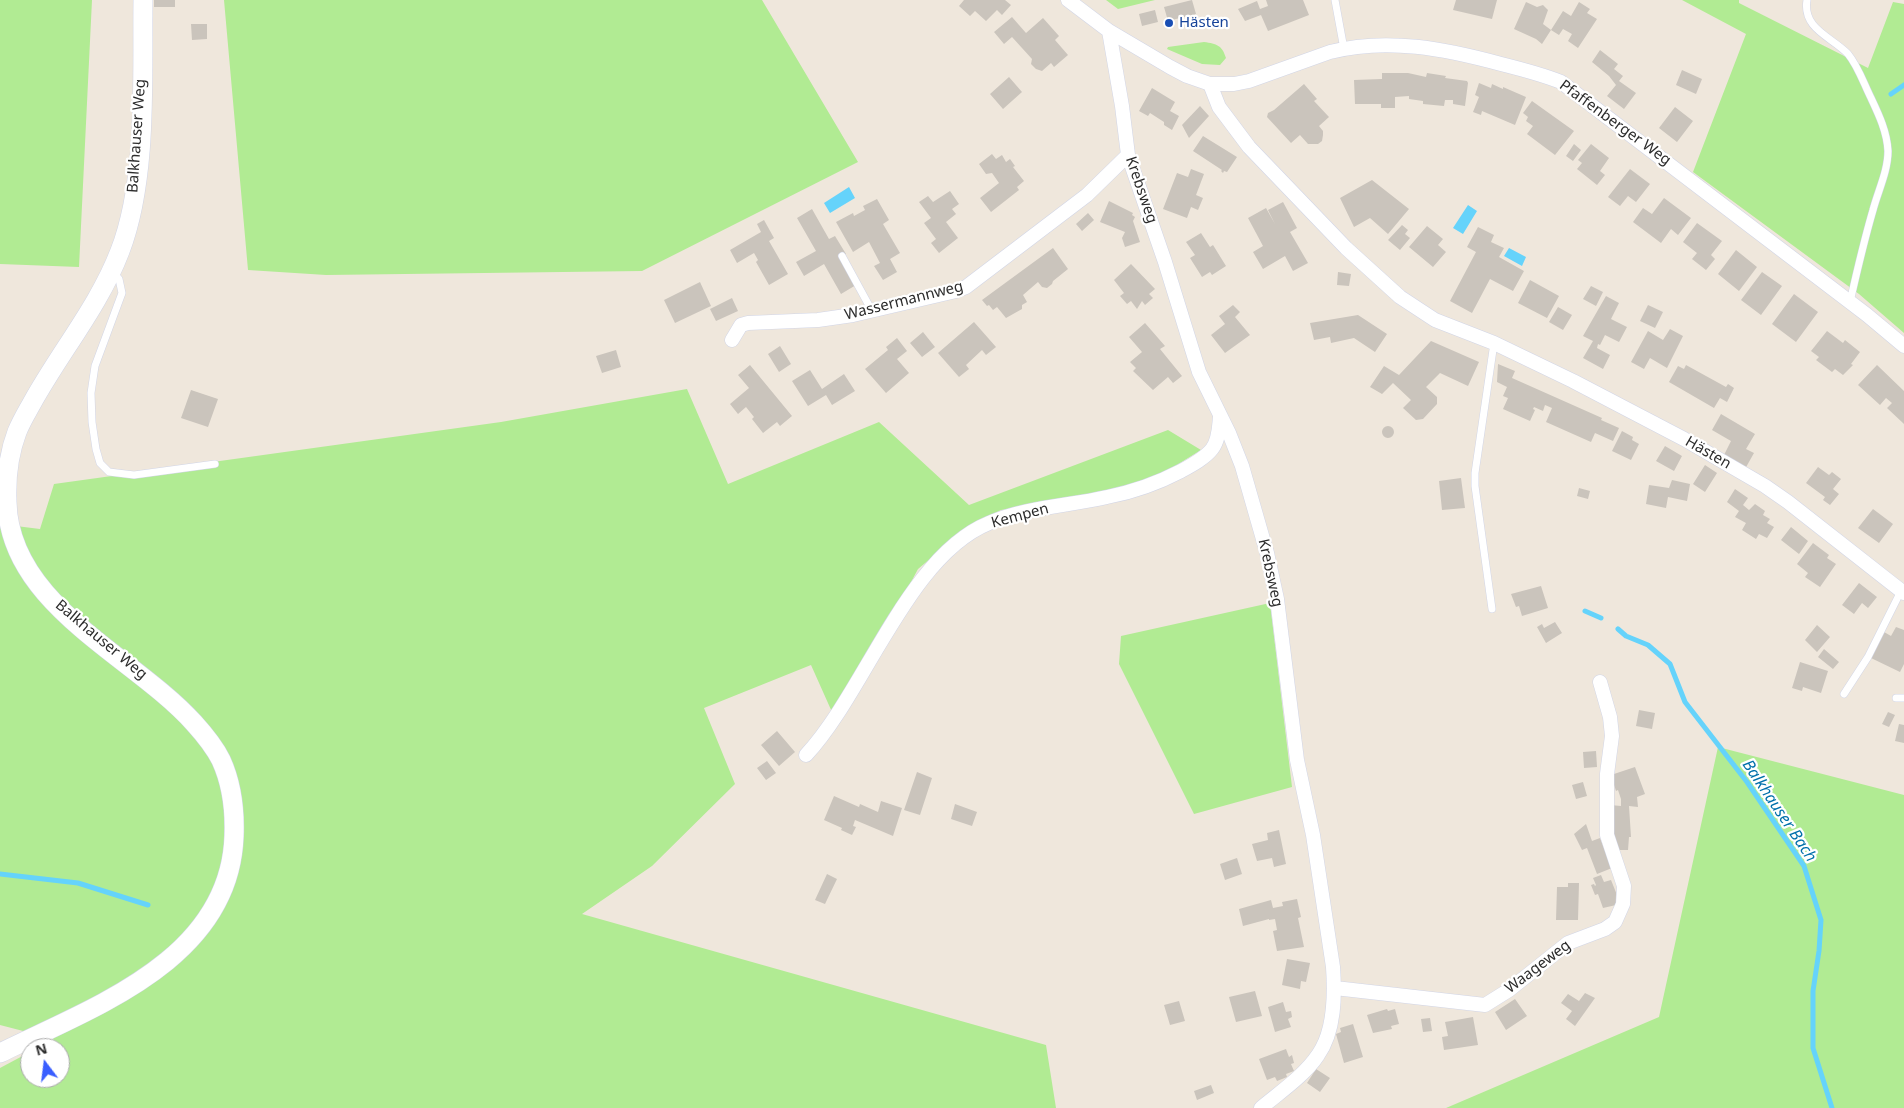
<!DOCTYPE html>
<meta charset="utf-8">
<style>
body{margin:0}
#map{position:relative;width:1904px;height:1108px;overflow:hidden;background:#efe7dc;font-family:"Noto Sans",sans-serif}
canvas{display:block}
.north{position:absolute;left:20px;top:1038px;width:50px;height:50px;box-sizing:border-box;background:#fff;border:1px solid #ababab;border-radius:50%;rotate:345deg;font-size:14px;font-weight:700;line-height:20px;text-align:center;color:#2c2c2c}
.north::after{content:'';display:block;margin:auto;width:18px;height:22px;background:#395eff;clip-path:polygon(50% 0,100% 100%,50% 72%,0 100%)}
</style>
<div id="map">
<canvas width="1904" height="1108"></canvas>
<div class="north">N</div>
</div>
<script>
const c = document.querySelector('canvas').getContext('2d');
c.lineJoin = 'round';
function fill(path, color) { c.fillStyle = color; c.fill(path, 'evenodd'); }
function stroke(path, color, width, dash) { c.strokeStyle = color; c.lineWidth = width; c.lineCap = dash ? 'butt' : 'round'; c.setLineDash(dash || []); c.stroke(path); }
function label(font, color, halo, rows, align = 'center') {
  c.font = font + ' "Noto Sans",sans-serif'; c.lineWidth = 4.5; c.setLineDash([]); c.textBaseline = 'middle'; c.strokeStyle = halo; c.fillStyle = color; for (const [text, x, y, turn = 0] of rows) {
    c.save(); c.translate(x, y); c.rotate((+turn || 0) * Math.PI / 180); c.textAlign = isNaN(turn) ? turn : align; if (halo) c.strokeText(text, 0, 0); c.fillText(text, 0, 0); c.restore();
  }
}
fill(new Path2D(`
 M 0,0 L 92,0 L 79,267 L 0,264 Z
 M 224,0 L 762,0 L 858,162 L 642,271 L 326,275 L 248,270 Z
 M 1106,0 L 1155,0 L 1118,9 Z
 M 1682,0 L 1739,0 L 1739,3 L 1868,68 L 1893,2 L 1904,4 L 1904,333 L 1859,294 L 1693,172 L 1746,34 Z
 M 1204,42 C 1217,44 1222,45 1226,58 L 1220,65 L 1202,64 L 1167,49 L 1168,47 Z
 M 687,389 L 728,484 L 879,422 L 969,505 L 1168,430 L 1201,450 L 1172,468 L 1138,485 L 1086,497 L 1001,510 L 968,527 L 918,569 L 893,616 L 832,712 L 811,665 L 704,708 L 735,784 L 652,866 L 582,914 L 1046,1045 L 1056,1108 L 0,1108 L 0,1068 L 30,1052 L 30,1078 L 60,1078 L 60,1048 L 39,1048 L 54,1039 L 0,1025 L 0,524 L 40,529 L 54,484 L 501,422 Z
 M 1270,603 L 1292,787 L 1194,814 L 1119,664 L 1121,636 Z
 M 1718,747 L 1904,795 L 1904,1108 L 1446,1108 L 1659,1017 Z`), '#b1eb93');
fill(new Path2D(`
 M 849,187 L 855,198 L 830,213 L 824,203 Z
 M 1468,205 L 1477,211 L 1463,234 L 1453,228 Z
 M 1509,248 L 1526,257 L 1522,266 L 1504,256 Z`), '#65d3fb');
stroke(new Path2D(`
 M 1891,94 L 1904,85
 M 1585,611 L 1601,618
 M 1618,629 L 1626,636 L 1648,645 L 1670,664 L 1685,702 L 1747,782 L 1804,866 L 1821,920 L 1819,951 L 1813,991 L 1813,1048 L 1832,1108
 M 0,874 L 78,883 L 148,905`), '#65d3fb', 5);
fill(new Path2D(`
 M 154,0 L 175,0 L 175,7 L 154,7 Z
 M 964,0 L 1005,0 L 1011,5 L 1002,15 L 997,10 L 986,21 L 975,11 L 970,16 L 959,6 Z
 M 1192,0 L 1196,14 L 1168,21 L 1164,7 Z
 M 1266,0 L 1303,0 L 1309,15 L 1268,31 L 1261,15 L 1245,21 L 1238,9 L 1257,1 L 1260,9 L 1268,6 Z
 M 1456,0 L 1497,0 L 1492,19 L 1453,10 Z
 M 1526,2 L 1537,7 L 1543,5 L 1548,10 L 1543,24 L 1551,30 L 1542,44 L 1536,39 L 1514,29 Z
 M 1579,2 L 1590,9 L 1587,13 L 1597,19 L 1578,48 L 1568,41 L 1572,34 L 1563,29 L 1559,35 L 1551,30 L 1563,11 L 1571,16 Z
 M 1155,10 L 1158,22 L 1142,26 L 1139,14 Z
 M 1012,17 L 1026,33 L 1043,18 L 1059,36 L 1055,40 L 1068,55 L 1054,67 L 1051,63 L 1042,71 L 1036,69 L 1031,64 L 1032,59 L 1012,37 L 1004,44 L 994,32 Z
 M 191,24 L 207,24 L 207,39 L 192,40 Z
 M 1600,50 L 1618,64 L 1614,69 L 1623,76 L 1619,81 L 1636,93 L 1624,109 L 1607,96 L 1616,85 L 1609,76 L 1592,62 Z
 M 1682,70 L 1702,79 L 1696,94 L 1676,85 Z
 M 1382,73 L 1408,73 L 1426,77 L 1427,73 L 1446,76 L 1445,78 L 1467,81 L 1468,83 L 1465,106 L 1453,104 L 1453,100 L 1445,100 L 1444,106 L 1423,104 L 1423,101 L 1409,99 L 1409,96 L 1395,97 L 1395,108 L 1381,108 L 1381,104 L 1355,104 L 1354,80 L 1382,79 Z
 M 1009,77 L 1022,92 L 1003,109 L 990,94 Z
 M 1479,83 L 1491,88 L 1492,84 L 1503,89 L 1503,87 L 1526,97 L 1515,125 L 1482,111 L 1481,115 L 1473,112 L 1479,97 L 1475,95 Z
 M 1304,84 L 1317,99 L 1314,101 L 1329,117 L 1319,126 L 1323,131 L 1323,135 L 1322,141 L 1318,144 L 1308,144 L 1300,135 L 1291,143 L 1267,117 L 1268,113 L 1274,110 Z
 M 1152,88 L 1175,102 L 1170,111 L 1179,116 L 1172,130 L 1164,125 L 1164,122 L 1150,113 L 1148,116 L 1139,111 Z
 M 1532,101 L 1574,131 L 1555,155 L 1527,134 L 1533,126 L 1526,121 L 1528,117 L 1523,113 Z
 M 1200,106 L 1209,116 L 1189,138 L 1182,125 Z
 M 1675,107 L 1693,121 L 1677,142 L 1659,128 Z
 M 1203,136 L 1237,157 L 1227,172 L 1224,171 L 1223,173 L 1221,171 L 1222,170 L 1193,151 Z
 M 1574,144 L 1581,150 L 1573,161 L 1566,156 Z
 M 1591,144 L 1609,158 L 1600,171 L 1605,175 L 1597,185 L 1577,169 L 1582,163 L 1578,160 Z
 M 992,154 L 996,159 L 1002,155 L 1006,162 L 1010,159 L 1015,166 L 1013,167 L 1024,181 L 1017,187 L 1019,190 L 991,212 L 980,198 L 999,183 L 992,173 L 986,174 L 979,164 Z
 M 1191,169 L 1204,174 L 1196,195 L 1203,198 L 1198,210 L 1191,207 L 1187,218 L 1163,209 L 1177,173 L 1188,177 Z
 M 1630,169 L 1650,184 L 1636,202 L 1628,196 L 1620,206 L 1608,197 Z
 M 1372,180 L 1409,209 L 1388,234 L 1370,218 L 1354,227 L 1340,198 Z
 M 950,191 L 959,204 L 952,209 L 956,214 L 946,222 L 958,238 L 939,253 L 931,243 L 936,239 L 924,223 L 931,218 L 919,202 L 928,196 L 933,202 Z
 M 1664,198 L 1691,218 L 1678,235 L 1671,229 L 1661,243 L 1633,222 L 1643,208 L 1652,214 Z
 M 877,199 L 889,220 L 883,224 L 900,253 L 890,259 L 897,272 L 883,280 L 874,266 L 880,263 L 869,242 L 853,252 L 836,222 L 853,213 L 854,216 L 865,210 L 863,206 Z
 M 1109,201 L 1133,213 L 1132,215 L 1135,217 L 1133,221 L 1140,242 L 1125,247 L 1122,238 L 1125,232 L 1100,222 Z
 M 1283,202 L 1297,228 L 1290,232 L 1308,263 L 1293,271 L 1285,256 L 1263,269 L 1253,252 L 1263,246 L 1248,218 L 1266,208 L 1275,224 L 1268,210 Z
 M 812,209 L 829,239 L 835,236 L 846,254 L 840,257 L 856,285 L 841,294 L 824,264 L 804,276 L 796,262 L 816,251 L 797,218 Z
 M 1088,213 L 1094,220 L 1082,231 L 1076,224 Z
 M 764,220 L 774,238 L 769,241 L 788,274 L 769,285 L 756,262 L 758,260 L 754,253 L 737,263 L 730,250 L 761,232 L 757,224 Z
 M 1697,223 L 1722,241 L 1711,255 L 1715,259 L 1706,270 L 1692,259 L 1697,253 L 1683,242 Z
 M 1402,225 L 1408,230 L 1405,234 L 1410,238 L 1400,250 L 1388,240 Z
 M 1427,226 L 1443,239 L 1438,245 L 1446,252 L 1433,267 L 1409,247 Z
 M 1478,227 L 1494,235 L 1491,242 L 1504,248 L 1499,257 L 1524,271 L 1513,291 L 1490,279 L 1472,313 L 1450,301 L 1476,252 L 1467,247 Z
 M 1201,233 L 1210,247 L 1213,245 L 1226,266 L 1212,275 L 1210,272 L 1202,277 L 1190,258 L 1195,255 L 1186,242 Z
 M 1053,248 L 1068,269 L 1053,281 L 1052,284 L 1047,288 L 1042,287 L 1038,282 L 1023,295 L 1027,302 L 1022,305 L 1022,309 L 1006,318 L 997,307 L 993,310 L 989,305 L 987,306 L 982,300 Z
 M 1736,250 L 1757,267 L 1739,291 L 1718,274 Z
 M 1131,264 L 1155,289 L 1149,294 L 1153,298 L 1145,305 L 1142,301 L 1137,309 L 1131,301 L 1127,304 L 1120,296 L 1124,293 L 1114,280 Z
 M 1338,272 L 1351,274 L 1349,286 L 1337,285 Z
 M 1762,272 L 1782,286 L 1761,315 L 1741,300 Z
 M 1530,280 L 1559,296 L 1547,318 L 1518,303 Z
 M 700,282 L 711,306 L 675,323 L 664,300 Z
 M 1591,286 L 1603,292 L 1596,306 L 1583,299 Z
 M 1794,294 L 1818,312 L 1796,342 L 1772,324 Z
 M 1606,296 L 1619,303 L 1611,319 L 1627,327 L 1619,342 L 1605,335 L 1600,345 L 1598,344 L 1597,348 L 1610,355 L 1603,369 L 1583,358 L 1593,341 L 1583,336 Z
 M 732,298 L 738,311 L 716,321 L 710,309 Z
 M 1233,305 L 1240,312 L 1235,317 L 1250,335 L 1225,353 L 1211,335 L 1225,324 L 1219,316 Z
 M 1648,305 L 1663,312 L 1655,328 L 1640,321 Z
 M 1558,307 L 1572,315 L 1563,330 L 1549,322 Z
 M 1358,315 L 1387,334 L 1375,352 L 1354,338 L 1331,343 L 1330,337 L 1314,340 L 1310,323 Z
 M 974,322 L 996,347 L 986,355 L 982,350 L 966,365 L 969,369 L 959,377 L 938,353 Z
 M 1145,323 L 1165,346 L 1160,349 L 1182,376 L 1173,383 L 1168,377 L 1153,390 L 1133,371 L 1136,368 L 1130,362 L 1142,352 L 1129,337 Z
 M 1670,329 L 1683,336 L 1667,368 L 1650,358 L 1644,369 L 1631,362 L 1648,331 L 1663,340 Z
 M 1827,331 L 1843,343 L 1845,340 L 1860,352 L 1851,364 L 1853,365 L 1843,375 L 1835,369 L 1832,372 L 1816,360 L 1819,357 L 1811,351 Z
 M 923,332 L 935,347 L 922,357 L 910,343 Z
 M 897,338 L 907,351 L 897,359 L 909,373 L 886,393 L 865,369 L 888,350 L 886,347 Z
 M 1431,341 L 1479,362 L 1468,386 L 1440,373 L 1426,387 L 1437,397 L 1437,404 L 1423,419 L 1416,420 L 1403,408 L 1411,400 L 1393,383 L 1382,394 L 1370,387 L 1384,366 L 1399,375 Z
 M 780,346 L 791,364 L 779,372 L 768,354 Z
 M 616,350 L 621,367 L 602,373 L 596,356 Z
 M 1498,364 L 1515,371 L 1512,378 L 1602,418 L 1601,420 L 1619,428 L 1613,441 L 1595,433 L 1591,442 L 1546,422 L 1552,408 L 1545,405 L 1543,411 L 1534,407 L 1533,409 L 1535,410 L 1530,421 L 1503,409 L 1508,398 L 1503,396 L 1507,387 L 1497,382 Z
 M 750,365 L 792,416 L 780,426 L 777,422 L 763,433 L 752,419 L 754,417 L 746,407 L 738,414 L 730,404 L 749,388 L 738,375 Z
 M 1686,365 L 1726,387 L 1728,384 L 1734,388 L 1727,402 L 1720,398 L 1714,408 L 1669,382 L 1678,366 L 1684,369 Z
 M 1877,365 L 1904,391 L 1904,424 L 1887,408 L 1892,403 L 1886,398 L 1880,405 L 1858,385 Z
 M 810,370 L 822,389 L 844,374 L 855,391 L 832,405 L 826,395 L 808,406 L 792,381 Z
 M 191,390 L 218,399 L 208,427 L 181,418 Z
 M 1721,414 L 1755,434 L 1746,449 L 1754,453 L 1745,469 L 1723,457 L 1731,441 L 1712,430 Z
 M1382 432a6 6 0 1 1 12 0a6 6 0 1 1-12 0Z
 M 1622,431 L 1633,437 L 1632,440 L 1639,444 L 1631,460 L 1612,451 Z
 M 1665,446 L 1682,456 L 1674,471 L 1656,461 Z
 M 1705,465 L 1717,473 L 1705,492 L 1693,484 Z
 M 1818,467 L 1829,475 L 1832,472 L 1841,479 L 1833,489 L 1839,494 L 1830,505 L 1823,500 L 1825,497 L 1806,483 Z
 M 1461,478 L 1465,508 L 1442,510 L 1439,481 Z
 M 1672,480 L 1690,484 L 1687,501 L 1668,497 L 1666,508 L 1646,504 L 1649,485 L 1669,488 Z
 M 1579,488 L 1590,491 L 1588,499 L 1577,496 Z
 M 1735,489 L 1748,498 L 1743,505 L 1749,510 L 1755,504 L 1765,511 L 1763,515 L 1770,519 L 1767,523 L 1774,527 L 1767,538 L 1759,534 L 1756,539 L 1742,530 L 1746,523 L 1735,517 L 1739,511 L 1727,502 Z
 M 1873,509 L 1893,524 L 1879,543 L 1858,528 Z
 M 1791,527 L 1808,541 L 1799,554 L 1781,540 Z
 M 1813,543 L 1829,555 L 1827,558 L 1836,564 L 1820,587 L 1805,577 L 1808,573 L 1797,564 Z
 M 1859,583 L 1877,597 L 1868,608 L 1862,603 L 1854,614 L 1842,605 Z
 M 1541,586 L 1548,608 L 1522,616 L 1519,606 L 1516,607 L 1511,594 Z
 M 1555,622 L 1562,633 L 1546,643 L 1537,627 L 1542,624 L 1544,628 Z
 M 1817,625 L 1830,637 L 1817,652 L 1805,640 Z
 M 1896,627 L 1904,630 L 1904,664 L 1900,672 L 1871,658 L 1884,632 L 1891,636 Z
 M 1824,649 L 1839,662 L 1833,669 L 1818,657 Z
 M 1800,662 L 1828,671 L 1821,693 L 1803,687 L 1802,691 L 1792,688 Z
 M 1639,710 L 1655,713 L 1652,729 L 1636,726 Z
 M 1888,712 L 1895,715 L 1889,727 L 1882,724 Z
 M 1899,724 L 1904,725 L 1904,743 L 1895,741 Z
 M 777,731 L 795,752 L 779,766 L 761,745 Z
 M 1596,751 L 1597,767 L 1584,768 L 1583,752 Z
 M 767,761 L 776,773 L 766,780 L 757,768 Z
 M 1635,767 L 1645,794 L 1637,797 L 1638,807 L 1629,806 L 1631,837 L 1629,837 L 1628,850 L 1617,850 L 1612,837 L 1610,805 L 1621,806 L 1621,799 L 1618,790 L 1616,791 L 1611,775 Z
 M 917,772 L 932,778 L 920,815 L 904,810 Z
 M 1583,782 L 1587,796 L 1576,799 L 1572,785 Z
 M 834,796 L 859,807 L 860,804 L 878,812 L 881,801 L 902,808 L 893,836 L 855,820 L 853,826 L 856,827 L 852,835 L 841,830 L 842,828 L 824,820 Z
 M 955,804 L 977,812 L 972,826 L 951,819 Z
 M 1586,824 L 1592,841 L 1600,838 L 1612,868 L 1597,874 L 1587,848 L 1582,850 L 1574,834 Z
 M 1279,830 L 1286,864 L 1274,867 L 1272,858 L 1257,861 L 1252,844 L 1268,840 L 1267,833 Z
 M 1237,858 L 1242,874 L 1225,880 L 1220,864 Z
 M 827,874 L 837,879 L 825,904 L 815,900 Z
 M 1601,875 L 1604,882 L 1611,880 L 1617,895 L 1616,905 L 1603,908 L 1598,894 L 1595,895 L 1591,885 L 1594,884 L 1595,886 L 1596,885 L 1593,878 Z
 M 1568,883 L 1579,883 L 1578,920 L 1556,920 L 1557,887 L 1568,887 Z
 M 1297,899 L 1301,917 L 1298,918 L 1304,947 L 1277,951 L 1273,931 L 1277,930 L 1275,919 L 1269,920 L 1269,919 L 1243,926 L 1239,909 L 1271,900 L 1273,908 L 1283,906 L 1282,902 Z
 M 1287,959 L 1310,963 L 1306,982 L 1301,981 L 1300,989 L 1282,985 Z
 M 1255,991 L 1262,1016 L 1236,1022 L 1229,997 Z
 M 1585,993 L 1595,998 L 1575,1026 L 1566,1019 L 1572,1011 L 1561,1003 L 1568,994 L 1579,1001 Z
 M 1515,999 L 1527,1016 L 1506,1030 L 1495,1012 Z
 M 1179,1001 L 1185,1021 L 1170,1025 L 1164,1005 Z
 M 1283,1002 L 1286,1012 L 1291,1011 L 1292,1017 L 1288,1019 L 1291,1027 L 1275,1032 L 1268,1007 Z
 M 1387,1009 L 1388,1011 L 1395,1009 L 1399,1024 L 1391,1026 L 1392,1029 L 1373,1033 L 1367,1015 Z
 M 1473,1017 L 1478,1045 L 1444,1050 L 1442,1037 L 1448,1036 L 1445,1022 Z
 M 1430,1018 L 1432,1031 L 1423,1032 L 1421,1019 Z
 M 1353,1024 L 1363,1057 L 1344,1063 L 1336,1034 L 1341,1032 L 1340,1028 Z
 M 1286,1049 L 1289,1057 L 1292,1055 L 1294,1063 L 1291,1064 L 1294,1071 L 1286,1074 L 1287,1077 L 1277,1081 L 1275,1077 L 1267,1080 L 1259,1059 Z
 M 1316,1069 L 1330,1078 L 1320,1092 L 1307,1083 Z
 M 1211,1085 L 1214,1093 L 1197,1100 L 1194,1091 Z`), '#cac4bc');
const lane = new Path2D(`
 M 1335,0 L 1344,49
 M 1807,0 C 1802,29 1832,37 1848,54 C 1858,66 1864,84 1871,98 C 1879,115 1887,132 1888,151 C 1888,171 1878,191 1873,210 C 1864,241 1857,271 1850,302
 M 842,256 L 872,311
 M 113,272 L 119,279 L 122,293 L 95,366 L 91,393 L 92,422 L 96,449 L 100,463 L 109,472 L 134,475 L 215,464
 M 1492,609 L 1475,486 L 1475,473 L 1494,343
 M 1844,694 L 1868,657 L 1901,591
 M 1896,698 L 1904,698`);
const street = new Path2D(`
 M 1068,0 L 1109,31 L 1170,67 L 1187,76 L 1210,84 L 1234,84 L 1249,81 L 1330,52 C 1387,37 1446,49 1501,64 C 1521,69 1541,74 1561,82 L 1867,315 L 1904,346
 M 1109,31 L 1122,106 L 1128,155 L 1165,262 L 1199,372 L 1229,433 L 1242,466 L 1267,553 L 1277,599 L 1297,760 L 1313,835 L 1333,967 C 1335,995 1335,1031 1318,1055 C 1304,1076 1280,1092 1261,1108
 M 1210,84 L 1219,107 L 1249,147 L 1346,248 L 1400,297 L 1435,320 L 1494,343 L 1573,381 L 1684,439 L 1765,486 L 1788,502 L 1904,593
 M 732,340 L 741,325 L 748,323 L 818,320 L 853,315 L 956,291 L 966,287 L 1087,195 L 1128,155
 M 806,755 C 865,692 908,556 989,523 C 1026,507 1068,506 1107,497 C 1133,492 1158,483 1181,471 C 1192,465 1205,458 1212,449 C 1219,440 1219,427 1220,417
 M 1335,988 L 1485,1005 L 1509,990 L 1568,943 L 1605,929 L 1615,922 L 1623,904 L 1624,886 L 1607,835 L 1607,774 L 1612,736 L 1610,717 L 1600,682`);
const secondary = new Path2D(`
 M 0,1053 C 93,1007 230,960 234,836 C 235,810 232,784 221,760 C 214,746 204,734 194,723 C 134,656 9,605 7,502 C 6,479 9,453 17,432 C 21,422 27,412 32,403 C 60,352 99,306 120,251 C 148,178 142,78 143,0`);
stroke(lane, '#d1d5e6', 8);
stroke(street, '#d1d5e6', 15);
stroke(secondary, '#d1d5e6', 20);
stroke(lane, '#fff', 7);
stroke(street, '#fff', 14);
stroke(secondary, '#fff', 19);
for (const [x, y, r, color] of [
 [1169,23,5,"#1a4fb4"]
]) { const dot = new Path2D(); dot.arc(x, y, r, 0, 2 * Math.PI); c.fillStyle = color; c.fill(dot); stroke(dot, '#fff', 2); }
label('15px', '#164399', '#fff', [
 ["Hästen",1179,23]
], 'left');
label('15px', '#2c2c2c', '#fff', [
 ["Pfaffenberger Weg",1615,123,36],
 ["Balkhauser Weg",137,136,-86],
 ["Krebsweg",1141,190,71],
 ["Wassermannweg",904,301,-14],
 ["Hästen",1708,453,30],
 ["Kempen",1020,516,-15],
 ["Krebsweg",1270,573,78],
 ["Balkhauser Weg",101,640,40],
 ["Waageweg",1538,967,-37]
]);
label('italic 16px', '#0070ab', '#fff', [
 ["Balkhauser Bach",1779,811,56]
]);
</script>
